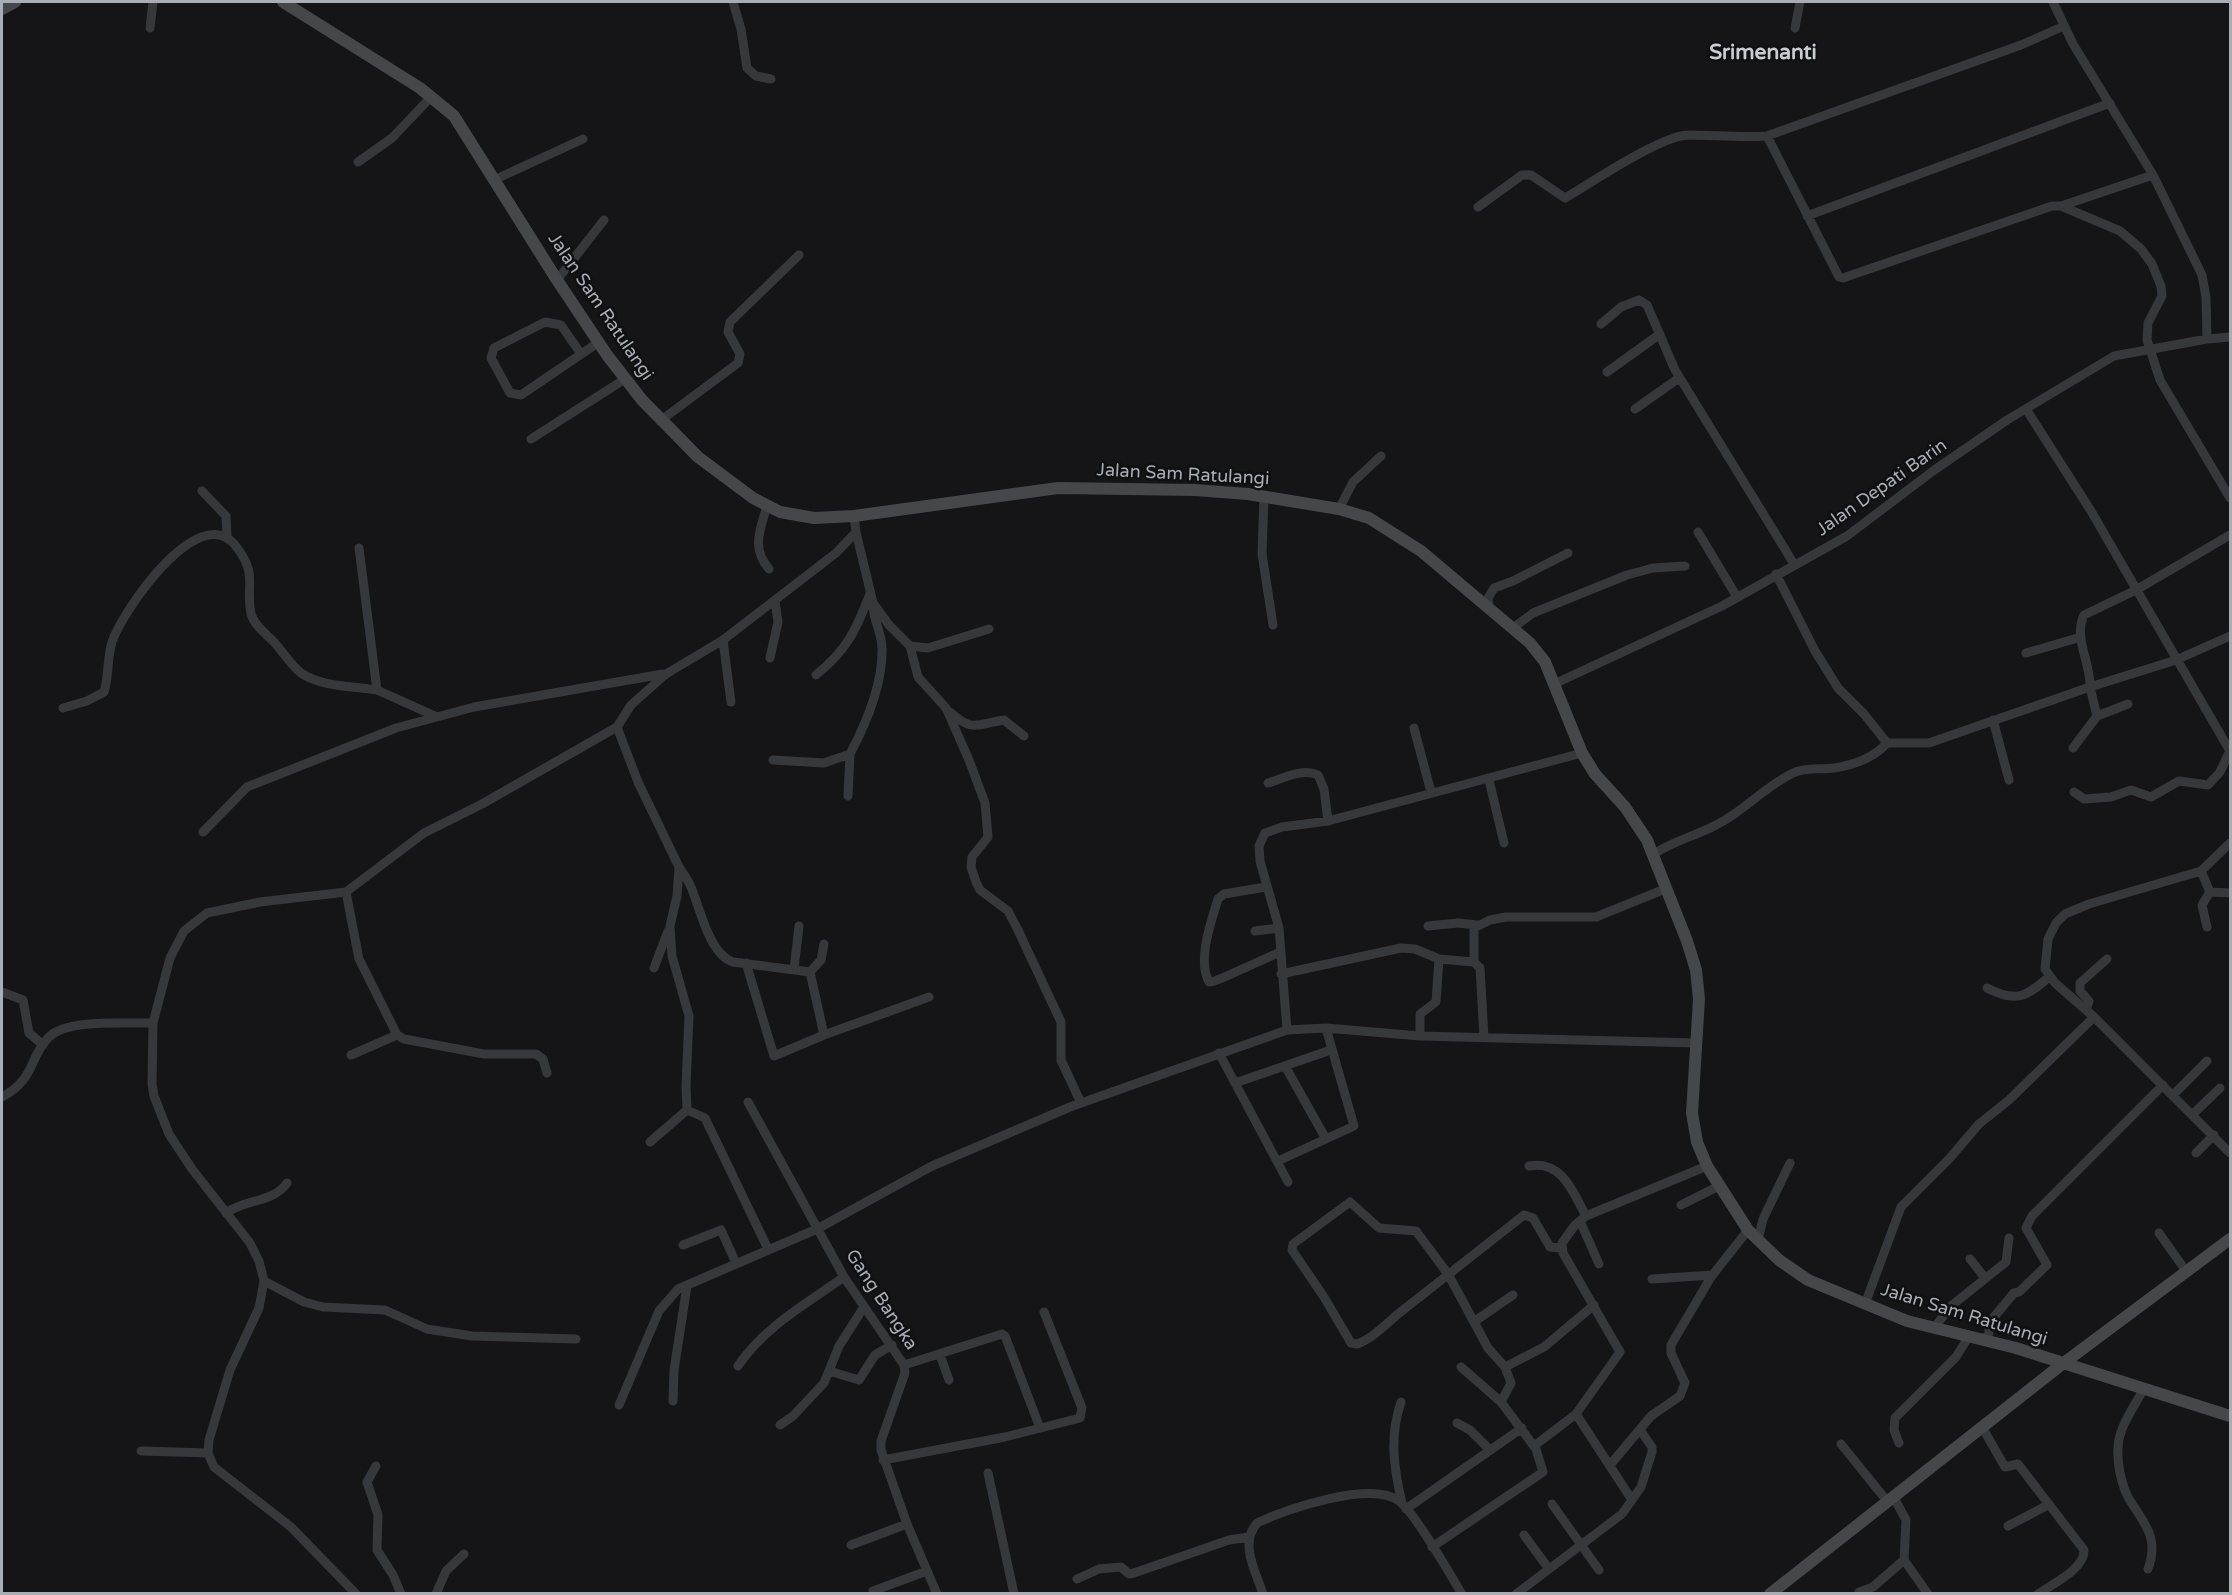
<!DOCTYPE html>
<style>
body{margin:0}
#map{position:relative;width:2232px;height:1595px;overflow:hidden;background:#151517;font-family:"Varela Round",sans-serif}
canvas{display:block}
.frame{position:absolute;inset:0;border:3px solid #a9adb6;pointer-events:none}
</style>
<div id="map">
<canvas width="2232" height="1595"></canvas>
<div class="frame"></div>
</div>
<script>
const c = document.querySelector('canvas').getContext('2d');
c.lineJoin = 'round';
function stroke(path, color, width, dash) { c.strokeStyle = color; c.lineWidth = width; c.lineCap = dash ? 'butt' : 'round'; c.setLineDash(dash || []); c.stroke(path); }
function label(font, color, halo, rows, align = 'center') {
  c.font = font + ' "Varela Round",sans-serif'; c.lineWidth = 5; c.setLineDash([]); c.textBaseline = 'middle'; c.strokeStyle = halo; c.fillStyle = color; for (const [text, x, y, turn = 0] of rows) {
    c.save(); c.translate(x, y); c.rotate((+turn || 0) * Math.PI / 180); c.textAlign = isNaN(turn) ? turn : align; if (halo) c.strokeText(text, 0, 0); c.fillText(text, 0, 0); c.restore();
  }
}
stroke(new Path2D(`
 M 733,2 L 741,29 L 747,68 L 756,76 L 771,79
 M 2053,2 L 2073,44 L 2153,175 L 2202,275 L 2206,297 L 2207,339
 M 150,28 L 153,2
 M 1795,28 L 1800,2
 M 1767,136 L 1839,277 L 1843,278 L 2052,206 L 2061,206 L 2153,175
 M 358,162 L 392,138 L 432,96
 M 496,179 L 583,139
 M 2061,206 L 2120,231 L 2141,249 L 2152,264 L 2161,286 L 2162,296 L 2148,323 L 2147,340 L 2160,380 L 2230,498
 M 1478,207 L 1522,175 L 1531,175 L 1565,198 C 1591,183 1660,136 1688,135 C 1715,135 1739,138 1767,136 L 2021,45 L 2064,26
 M 1807,216 L 2110,103
 M 557,280 L 604,220
 M 1601,324 L 1621,307 L 1639,300 L 1647,305 L 1675,370 L 1794,564
 M 581,354 L 561,325 L 545,322 L 494,348 L 491,358 L 510,393 L 521,395 L 599,342
 M 1607,372 L 1660,334
 M 1635,409 L 1679,378
 M 2026,409 L 2091,511 L 2230,751
 M 660,421 L 738,363 L 740,354 L 728,332 L 730,322 L 799,255
 M 531,439 L 625,379
 M 202,491 L 226,516 L 227,537
 M 1264,496 L 1262,554 L 1273,625
 M 767,506 C 760,530 751,548 769,569
 M 1339,509 L 1353,482 L 1381,456
 M 856,532 L 873,603 L 889,625 L 910,646 L 928,648 L 989,629
 M 1698,532 L 1737,597
 M 359,548 L 377,690 L 435,716
 M 1776,574 L 1815,651 L 1838,688 L 1864,714 L 1887,743
 M 1489,606 L 1488,598 L 1494,588 L 1513,581 L 1568,553
 M 1513,628 L 1533,613 L 1627,575 L 1653,568 L 1685,566
 M 723,640 L 731,702
 M 910,646 L 918,677 L 946,708 L 969,760 L 985,803 L 988,837 L 972,857 L 971,867 L 976,882 L 980,890 L 1008,911 L 1017,928 L 1061,1022 L 1061,1060 L 1081,1103
 M 2026,653 L 2081,637
 M 770,658 L 778,622 L 775,601
 M 816,675 C 847,650 856,630 870,594
 M 1554,684 L 1722,606 L 1847,536 L 1933,471 L 2007,420 L 2114,356 L 2207,339 L 2230,337
 M 2128,704 L 2097,716 L 2090,687 L 2176,660 L 2230,636
 M 63,708 L 87,701 L 104,692 C 109,676 107,658 112,642 C 122,612 198,500 235,545 C 259,575 245,585 251,614 C 254,625 266,634 274,642 C 283,652 291,665 301,673 C 321,687 354,686 377,690
 M 950,712 C 973,733 977,724 1004,720 L 1024,736
 M 1993,720 L 2009,780
 M 617,727 L 638,782 L 679,867 L 677,896 L 670,926 L 672,956 L 689,1016 L 686,1086 L 687,1110 L 705,1118 L 768,1249
 M 1414,728 L 1431,792
 M 2073,748 L 2097,716
 M 773,760 L 824,763 L 850,754 C 866,724 883,684 882,648 C 882,632 872,619 873,603
 M 1489,780 L 1504,843
 M 1268,783 C 1284,778 1302,768 1318,775 L 1324,789 L 1328,821
 M 2074,792 L 2084,799 L 2111,797 L 2131,790 L 2151,797 L 2179,781 L 2208,785 L 2220,772 L 2230,751
 M 848,796 L 850,754
 M 203,832 L 247,787 L 396,728 L 474,707 L 663,674
 M 2230,843 L 2201,871 L 2089,904 L 2065,914 L 2056,923 L 2048,939 L 2045,969 L 2055,983 L 2094,1017 L 2230,1153
 M 1654,854 C 1673,841 1696,836 1716,825 C 1742,813 1764,787 1793,773 C 1806,767 1820,770 1834,768 C 1853,765 1874,758 1887,743 L 1929,743 L 2090,687 C 2091,663 2073,638 2084,615 L 2136,590 L 2230,535
 M 679,867 C 683,873 688,880 691,887 C 700,908 709,954 733,962 L 810,972 L 824,1035
 M 2201,871 L 2210,892 L 2230,893
 M 1266,887 L 1224,894 L 1218,899 C 1211,922 1197,960 1209,982 C 1215,983 1269,956 1281,952
 M 346,892 L 359,959 L 397,1035 L 351,1055
 M 1428,926 L 1458,923 L 1477,925
 M 2207,927 L 2202,905 L 2210,892
 M 1255,931 L 1279,928
 M 1474,962 L 1474,928 L 1490,920 L 1506,917 L 1596,917 L 1665,889
 M 746,963 L 774,1056 L 824,1035 L 929,997
 M 654,968 L 668,931
 M 794,969 L 799,926
 M 810,972 L 821,960 L 824,944
 M 1281,974 L 1401,948 L 1415,949 L 1439,959 L 1474,962 L 1480,968 L 1484,1037
 M 1987,988 C 2016,1003 2026,997 2049,977
 M 2,992 L 23,1000 L 29,1033 L 43,1045
 M 2086,1010 L 2089,1001 L 2080,991 L 2080,983 L 2107,959
 M 1287,1030 L 1279,928 L 1260,861 L 1259,846 L 1265,833 L 1282,827 L 1328,821 L 1582,753
 M 397,1035 L 404,1039 L 484,1054 L 536,1054 L 543,1059 L 547,1073
 M 1420,1036 L 1420,1014 L 1436,1002 L 1439,959
 M 1219,1053 L 1288,1182
 M 1285,1066 L 1326,1139
 M 1235,1083 L 1331,1050
 M 2173,1095 L 2207,1061
 M 2,1097 C 36,1079 28,1058 49,1037 C 68,1018 127,1024 153,1023
 M 748,1102 L 844,1277 L 904,1365 L 905,1373 L 881,1441 L 881,1450 L 907,1524 L 937,1594
 M 2193,1114 L 2220,1088
 M 650,1142 L 687,1110
 M 2196,1153 L 2214,1135
 M 1278,1161 L 1354,1126 L 1326,1028
 M 1529,1166 C 1562,1160 1573,1192 1586,1216
 M 1681,1205 L 1719,1186
 M 226,1213 C 245,1199 273,1203 287,1183
 M 1580,1221 L 1599,1264
 M 2159,1233 L 2186,1271
 M 1758,1240 L 1763,1219 L 1790,1163
 M 683,1245 L 721,1230 L 736,1263
 M 1970,1259 L 1985,1278
 M 1652,1279 L 1713,1275
 M 264,1281 L 304,1302 L 323,1307 L 385,1310 L 427,1329 L 472,1336 L 576,1339
 M 1865,1304 L 1901,1207 L 1949,1159 L 1979,1124 L 2009,1100 L 2094,1017
 M 1475,1321 L 1513,1295
 M 1934,1328 L 1951,1306 L 2006,1262 L 2009,1238
 M 1984,1340 L 1989,1333 L 1989,1323 L 2014,1293 L 2019,1292 L 2047,1265 L 2026,1228 L 2032,1216 L 2163,1085
 M 940,1355 L 949,1380
 M 904,1365 L 1002,1334 L 1005,1336 L 1040,1428
 M 738,1366 C 764,1327 807,1303 844,1277
 M 1461,1367 L 1501,1402
 M 1505,1367 L 1544,1347 L 1594,1305
 M 829,1371 L 859,1380 L 875,1355 L 892,1345
 M 2144,1388 C 2135,1406 2119,1426 2118,1447 C 2117,1463 2121,1483 2128,1497 C 2143,1523 2160,1536 2148,1569
 M 673,1401 L 674,1370 L 687,1286
 M 1401,1402 C 1389,1437 1394,1469 1402,1503
 M 619,1405 L 659,1311 L 678,1289 L 817,1229 L 932,1166 L 1070,1107 L 1287,1030 L 1326,1028 L 1420,1036 L 1697,1043
 M 1457,1423 L 1470,1430 L 1490,1450
 M 780,1425 L 793,1416 L 824,1383 L 839,1346 L 864,1307
 M 1982,1427 L 2005,1467 L 2018,1464 L 2084,1550 C 2085,1569 2052,1584 2038,1594
 M 1899,1443 L 1894,1430 L 1895,1418 L 1956,1357 L 1969,1336
 M 1841,1444 L 1887,1501
 M 1534,1446 L 1576,1414
 M 141,1451 L 208,1453
 M 883,1460 L 1005,1437 L 1080,1418 L 1082,1408 L 1044,1312
 M 1610,1465 L 1651,1416 L 1680,1396 L 1685,1383 L 1671,1353 L 1671,1345 L 1711,1277 L 1748,1230
 M 376,1466 L 367,1482 L 378,1515 L 377,1550 L 393,1575 L 401,1594
 M 988,1473 L 1014,1594
 M 1893,1496 L 1906,1520 L 1904,1560 L 1928,1594
 M 1632,1500 L 1641,1487 L 1652,1452 L 1652,1447 L 1640,1430
 M 1552,1504 L 1599,1570
 M 1406,1509 L 1522,1428
 M 2008,1526 L 2048,1505
 M 1524,1535 L 1549,1569
 M 851,1545 L 907,1524
 M 1432,1547 L 1543,1472 L 1536,1449 L 1501,1402 L 1511,1383 L 1505,1367 L 1488,1348 L 1448,1274 L 1416,1231 L 1379,1228 L 1350,1202 L 1293,1244 L 1292,1250 L 1324,1297 L 1351,1343 L 1357,1344 C 1372,1339 1386,1324 1398,1314 C 1440,1281 1482,1248 1524,1215 L 1533,1218 L 1550,1247 L 1561,1248
 M 1077,1579 L 1099,1569 L 1121,1567 L 1129,1574 L 1134,1573 L 1229,1540 L 1249,1537
 M 873,1591 L 927,1571
 M 1859,1592 L 1873,1587 L 1904,1560
 M 356,1594 L 291,1527 L 214,1467 L 208,1453 L 209,1440 L 230,1370 L 259,1308 L 264,1281 L 259,1261 L 250,1243 L 192,1169 L 169,1134 L 154,1096 L 152,1084 L 153,1023 L 170,958 L 184,931 L 207,913 L 260,902 L 346,892 L 424,833 L 482,804 L 617,727 L 631,705 L 666,674 L 723,640 L 836,553 L 856,532 L 854,516
 M 436,1594 L 446,1571 L 464,1554
 M 1263,1594 C 1256,1572 1239,1544 1257,1523 C 1287,1509 1371,1480 1399,1501 C 1416,1514 1449,1573 1462,1594
 M 1516,1594 L 1622,1514 L 1632,1500 L 1576,1414 L 1620,1352 L 1563,1253 L 1562,1243 L 1575,1225 L 1586,1216 L 1707,1166`), '#37383c', 9);
stroke(new Path2D(`
 M 283,2 L 420,88 L 454,116 L 557,280 L 607,355 L 642,400 L 698,457 L 753,498 L 780,512 L 814,518 L 854,516 L 1058,488 L 1195,490 L 1248,494 L 1339,509 L 1369,518 L 1421,551 L 1530,643 L 1545,662 L 1582,753 L 1595,774 L 1625,807 L 1647,840 L 1687,941 L 1696,970 L 1699,999 L 1692,1113 L 1697,1142 L 1707,1166 L 1748,1230 L 1779,1260 L 1808,1280 L 1907,1321 L 2016,1348 L 2230,1416
 M 2,9 L 15,2
 M 1770,1594 L 2061,1365 L 2230,1239`), '#45474b', 12);
label('18px', '#a9adb6', '#101012', [
 ["Jalan Sam Ratulangi",600,307,56],
 ["Jalan Sam Ratulangi",1183,475,3],
 ["Jalan Depati Barin",1882,488,-35],
 ["Gang Bangka",881,1300,57],
 ["Jalan Sam Ratulangi",1964,1315,17]
]);
label('bold 21px', '#c9ccd2', '#101012', [
 ["Srimenanti",1763,53]
]);
</script>
